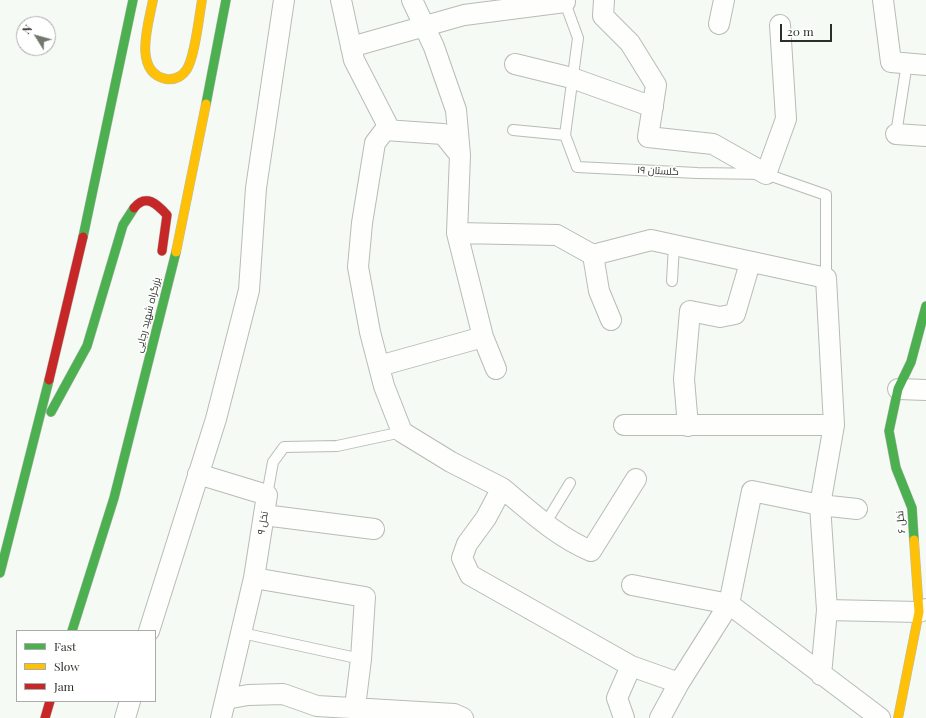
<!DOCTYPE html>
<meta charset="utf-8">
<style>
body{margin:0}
#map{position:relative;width:926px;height:718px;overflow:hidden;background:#f5faf4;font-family:"Playfair Display",serif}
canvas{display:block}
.legend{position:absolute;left:16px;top:630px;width:140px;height:72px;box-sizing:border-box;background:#fff;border:1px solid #aaaca9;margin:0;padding:5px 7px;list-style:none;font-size:12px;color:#2a3027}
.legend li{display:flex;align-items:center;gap:8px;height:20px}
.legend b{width:20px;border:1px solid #aaaca9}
.north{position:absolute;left:16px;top:16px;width:40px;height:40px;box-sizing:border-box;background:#fff;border:1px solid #aaaca9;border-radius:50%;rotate:307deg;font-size:11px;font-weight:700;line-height:16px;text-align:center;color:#2a3027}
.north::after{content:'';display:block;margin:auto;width:14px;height:18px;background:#71776f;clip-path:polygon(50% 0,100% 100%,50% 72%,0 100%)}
.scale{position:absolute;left:780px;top:24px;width:52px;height:18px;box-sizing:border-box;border:2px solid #2a3027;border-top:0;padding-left:5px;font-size:12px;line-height:14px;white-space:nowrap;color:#2a3027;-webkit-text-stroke:3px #fff;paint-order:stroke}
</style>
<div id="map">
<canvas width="926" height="718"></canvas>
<ul class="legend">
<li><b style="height:5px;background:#4caf50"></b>Fast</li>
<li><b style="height:5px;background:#ffc107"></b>Slow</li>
<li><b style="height:5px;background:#c62828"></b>Jam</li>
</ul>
<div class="north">N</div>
<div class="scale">20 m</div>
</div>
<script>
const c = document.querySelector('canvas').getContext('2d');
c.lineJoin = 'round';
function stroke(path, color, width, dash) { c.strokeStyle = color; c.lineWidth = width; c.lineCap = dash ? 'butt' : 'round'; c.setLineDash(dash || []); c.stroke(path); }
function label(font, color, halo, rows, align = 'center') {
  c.font = font + ' "Playfair Display",Cairo,serif'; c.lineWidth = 3; c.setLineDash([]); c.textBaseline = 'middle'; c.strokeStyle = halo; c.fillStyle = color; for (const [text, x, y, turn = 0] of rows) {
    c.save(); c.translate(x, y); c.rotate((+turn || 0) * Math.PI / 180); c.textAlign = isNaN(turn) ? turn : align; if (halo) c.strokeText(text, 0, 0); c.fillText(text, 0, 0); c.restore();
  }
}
const lane = new Path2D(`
 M 564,0 L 578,38 L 565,135 L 577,167 L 697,173 L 766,174 L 826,195 L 826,278
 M 513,130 L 565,135
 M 896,134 L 907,63
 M 672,281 L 674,245
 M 267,495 L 273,462 L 284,447 L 337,446 L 402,432
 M 545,524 L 570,483
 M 242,633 L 361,659`);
const street = new Path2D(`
 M 341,0 L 354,60 L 388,126 L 375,143 L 362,223 L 358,267 L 370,332 L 384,386 L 402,432 L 451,462 L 502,488 L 486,518 L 467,544 L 462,558 L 470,575 L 631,666 L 617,698 L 624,718
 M 412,0 L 434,47 L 456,110 L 460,155 L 457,233 L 483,337 L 496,369
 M 604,0 L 603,16 L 630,43 L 656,85 L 648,137 L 713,144 L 766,174 L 786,119 L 780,25
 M 883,0 L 891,62 L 926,65
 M 719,24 L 724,0
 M 351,47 L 464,15 L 565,2
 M 515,64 L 572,78 L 653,107
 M 385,130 L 443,134 L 460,155
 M 896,134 L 926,136
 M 457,233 L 557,235 L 593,255 L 599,291 L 611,320
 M 593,255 L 651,240 L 826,278 L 834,425 L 820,505 L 827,610 L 821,675
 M 379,366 L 483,337
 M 898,389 L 926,390
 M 624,425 L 834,425
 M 688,426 L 684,379 L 690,311 L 720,317 L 735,314 L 750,263
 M 198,474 L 267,495 L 254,578 L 221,718
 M 502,488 C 530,511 557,537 591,551 L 636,479
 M 264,515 L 374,529
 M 254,578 L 365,597 L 361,659 L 355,707
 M 632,585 L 729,604 L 880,718
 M 827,610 L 919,612 L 926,609
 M 149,631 L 216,419 L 249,290 L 256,188 L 284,0
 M 631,666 L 679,683
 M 226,699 L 248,695 L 283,694 L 317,706 L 454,714 L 463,718
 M 125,718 L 130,701
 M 660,718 L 679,683 L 729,604 L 752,491 L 820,505 L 857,509`);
const fast = new Path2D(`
 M 206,104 L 226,0
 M 83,237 L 133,0
 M 51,412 L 87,346 L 123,225 L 134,208
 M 914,540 L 912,508 L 896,468 L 889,431 L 898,389 L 911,362 L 926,306
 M 0,573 L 49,380
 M 72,631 L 114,498 L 176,252`);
const slow = new Path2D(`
 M 153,0 C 149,22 132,72 166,79 C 175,80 182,77 187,69 C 195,56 199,17 202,0
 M 176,252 L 206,104
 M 898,718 L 919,612 L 914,540`);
const jam = new Path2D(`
 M 134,208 C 146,193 157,204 167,215 L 162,251
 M 49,380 L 83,237
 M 45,718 L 50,701`);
stroke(lane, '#b7bcb5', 12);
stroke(street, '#b7bcb5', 22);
stroke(fast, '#b7bcb5', 10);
stroke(slow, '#b7bcb5', 10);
stroke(jam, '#b7bcb5', 10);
stroke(lane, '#fefefd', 10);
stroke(street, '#fefefd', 20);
stroke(fast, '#4caf50', 9);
stroke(slow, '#ffc107', 9);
stroke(jam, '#c62828', 9);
label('10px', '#2a3027', '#fff', [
 ["گلستان ۱۹",658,171,3],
 ["بزرگراه شهید رجایی",148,315,-76],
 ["نخل ۶",901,522,-96],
 ["نخل ۹",263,523,-81]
]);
</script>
